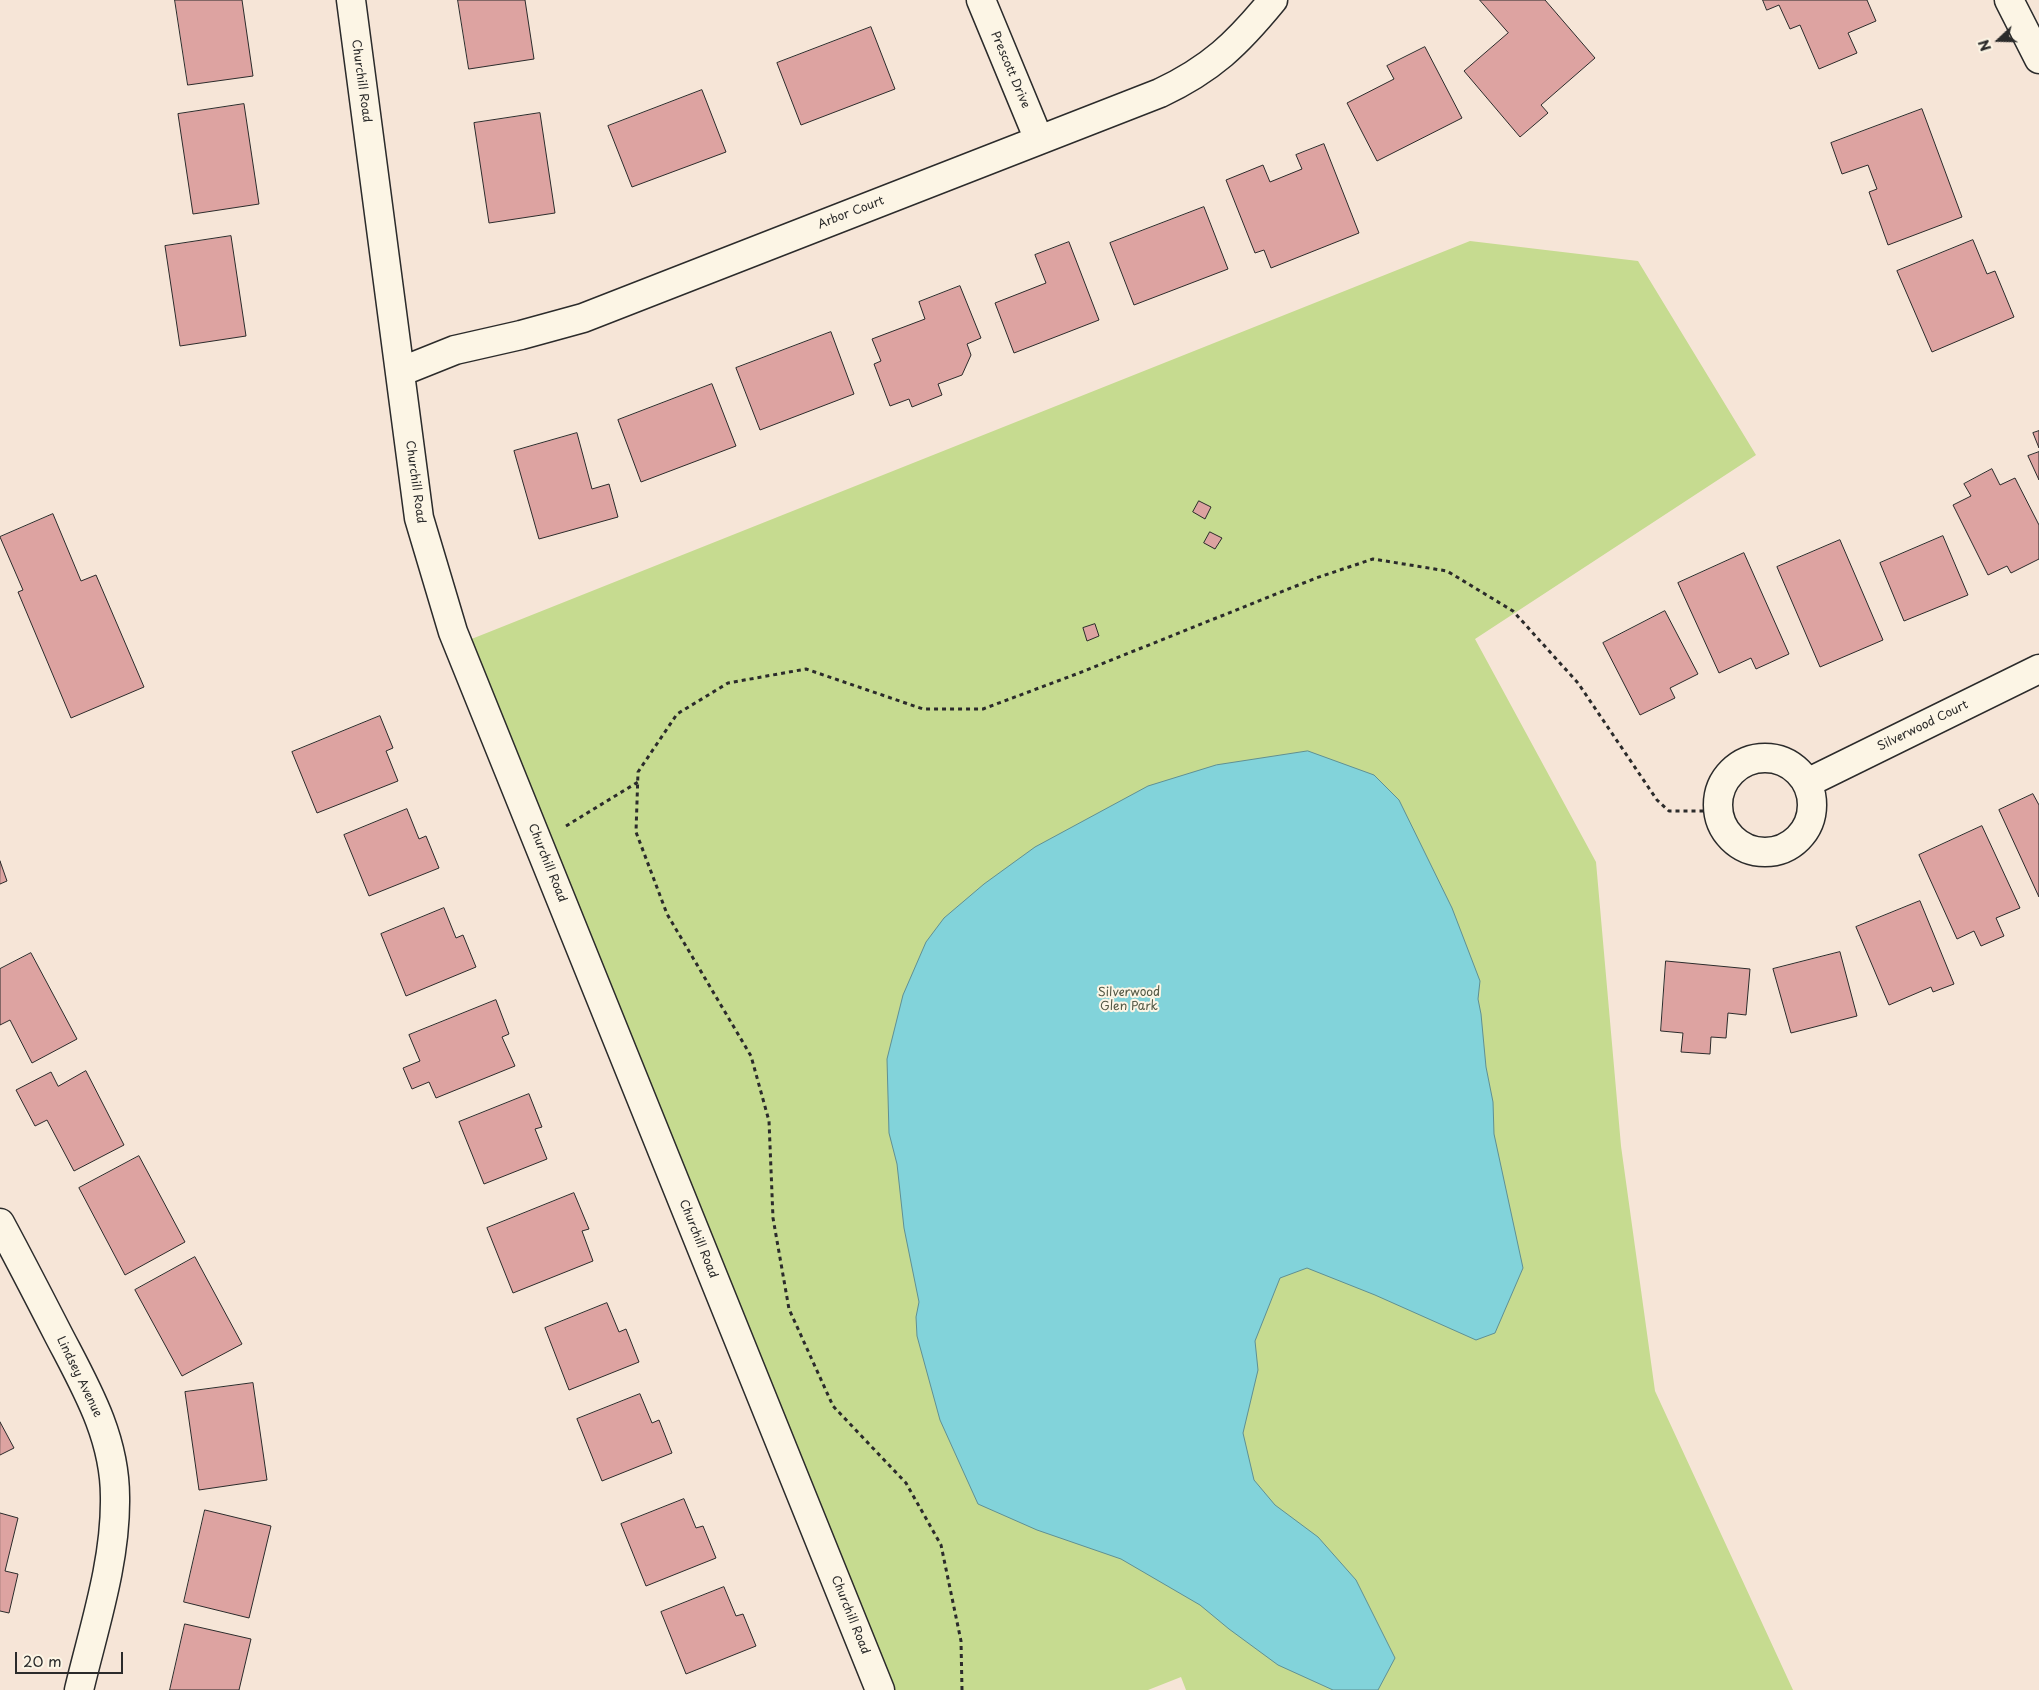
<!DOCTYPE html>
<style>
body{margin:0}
#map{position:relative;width:2039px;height:1690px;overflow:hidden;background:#f6e5d7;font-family:"Playpen Sans",sans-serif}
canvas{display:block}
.north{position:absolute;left:1974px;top:15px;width:50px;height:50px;-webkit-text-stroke:4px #fcf5e5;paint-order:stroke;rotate:249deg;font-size:14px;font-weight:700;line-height:20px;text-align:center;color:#2b2b2b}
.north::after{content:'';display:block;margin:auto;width:18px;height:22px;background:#2b2b2b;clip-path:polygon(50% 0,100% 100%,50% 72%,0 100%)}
.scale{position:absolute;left:15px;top:1652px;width:108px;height:22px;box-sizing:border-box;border:2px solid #2b2b2b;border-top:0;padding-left:6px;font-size:15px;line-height:18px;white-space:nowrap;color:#2b2b2b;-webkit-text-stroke:4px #fcf5e5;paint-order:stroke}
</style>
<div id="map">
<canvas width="2039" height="1690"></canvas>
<div class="north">N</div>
<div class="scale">20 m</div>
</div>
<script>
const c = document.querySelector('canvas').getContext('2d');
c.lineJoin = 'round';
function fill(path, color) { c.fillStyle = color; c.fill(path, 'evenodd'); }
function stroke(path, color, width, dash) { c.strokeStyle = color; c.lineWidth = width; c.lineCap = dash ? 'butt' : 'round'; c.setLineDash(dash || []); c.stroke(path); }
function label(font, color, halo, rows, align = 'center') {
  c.font = font + ' "Playpen Sans",sans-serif'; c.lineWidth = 4; c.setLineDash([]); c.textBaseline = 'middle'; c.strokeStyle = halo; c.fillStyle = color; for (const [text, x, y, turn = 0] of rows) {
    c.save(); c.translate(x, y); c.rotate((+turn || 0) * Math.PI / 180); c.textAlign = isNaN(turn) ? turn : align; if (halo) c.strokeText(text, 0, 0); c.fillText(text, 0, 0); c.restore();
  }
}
fill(new Path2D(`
 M 1470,241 L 1638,261 L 1756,455 L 1475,639 L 1596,862 L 1621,1146 L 1655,1391 L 1793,1690 L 1186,1690 L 1181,1677 L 1148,1690 L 895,1690 L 469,640 Z`), '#c6db90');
const water = new Path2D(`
 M 1308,751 L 1374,775 L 1399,800 L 1452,908 L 1480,981 L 1478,999 L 1481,1014 L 1486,1067 L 1493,1102 L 1494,1134 L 1523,1268 L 1495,1333 L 1476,1340 L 1375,1295 L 1307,1268 L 1280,1278 L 1255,1341 L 1258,1370 L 1243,1433 L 1254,1480 L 1275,1505 L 1318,1537 L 1356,1580 L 1395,1658 L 1378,1690 L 1333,1690 L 1278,1665 L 1229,1629 L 1200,1605 L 1121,1559 L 1037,1530 L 978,1504 L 940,1420 L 917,1336 L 916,1317 L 919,1302 L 904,1228 L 897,1164 L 889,1133 L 887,1059 L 903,995 L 926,942 L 944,918 L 984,884 L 1035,847 L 1148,786 L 1216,765 Z`);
fill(water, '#82d3da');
stroke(water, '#5f9094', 1);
const building = new Path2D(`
 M 175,0 L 242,0 L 253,76 L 188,85 Z
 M 458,0 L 525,0 L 534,59 L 469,69 Z
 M 1480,0 L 1545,0 L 1595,58 L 1541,105 L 1548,113 L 1520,137 L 1464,71 L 1508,33 Z
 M 1763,0 L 1867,0 L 1876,21 L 1848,33 L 1857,53 L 1819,69 L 1800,25 L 1790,29 L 1779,5 L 1767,10 Z
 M 871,27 L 895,89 L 801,125 L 777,63 Z
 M 1425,47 L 1462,118 L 1377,161 L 1347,103 L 1394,79 L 1387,66 Z
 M 702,90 L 726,152 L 632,187 L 608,126 Z
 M 244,104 L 259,204 L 193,214 L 178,114 Z
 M 1922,109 L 1962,217 L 1888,245 L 1869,192 L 1877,189 L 1868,165 L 1842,174 L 1831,143 Z
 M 540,113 L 555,213 L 489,223 L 474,123 Z
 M 1324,144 L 1359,233 L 1271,268 L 1264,250 L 1255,253 L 1226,180 L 1263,165 L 1270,182 L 1302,169 L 1296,155 Z
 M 1204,207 L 1228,269 L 1134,305 L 1110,243 Z
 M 231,236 L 246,336 L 180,346 L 165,246 Z
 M 1973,240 L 1987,274 L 1995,271 L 2014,317 L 1932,352 L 1897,271 Z
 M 1069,242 L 1099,320 L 1014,353 L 995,303 L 1046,283 L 1035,255 Z
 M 960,286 L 981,338 L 967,344 L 971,355 L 962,375 L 938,384 L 942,395 L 912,407 L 909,399 L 890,406 L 874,364 L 881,361 L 872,339 L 925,319 L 919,302 Z
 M 831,332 L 854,394 L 760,430 L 736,368 Z
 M 712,384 L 736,446 L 641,482 L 618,420 Z
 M 2039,431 L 2039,448 L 2033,433 Z
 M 577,433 L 592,489 L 609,484 L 618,517 L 539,539 L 514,451 Z
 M 2039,452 L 2039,480 L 2028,456 Z
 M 1992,469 L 2000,485 L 2015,478 L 2039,525 L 2039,559 L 2011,573 L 2007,566 L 1988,575 L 1953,505 L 1971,496 L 1964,484 Z
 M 1199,501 L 1211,507 L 1205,519 L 1193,512 Z
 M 53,514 L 81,581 L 96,575 L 144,687 L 71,718 L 18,592 L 23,590 L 0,537 Z
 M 1210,532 L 1222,538 L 1215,549 L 1204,543 Z
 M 1943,536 L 1968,595 L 1904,621 L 1880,563 Z
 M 1840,540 L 1883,640 L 1820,667 L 1777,567 Z
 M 1744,553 L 1789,654 L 1756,669 L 1751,658 L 1719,673 L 1678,583 Z
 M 1665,611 L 1698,674 L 1670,688 L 1675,698 L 1640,715 L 1603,643 Z
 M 1095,624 L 1099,636 L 1087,641 L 1083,628 Z
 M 380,716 L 393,748 L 386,751 L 398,781 L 317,813 L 292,752 Z
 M 2033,794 L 2039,805 L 2039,897 L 1999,810 Z
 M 407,809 L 419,839 L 426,836 L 439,868 L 369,896 L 344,835 Z
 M 1982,826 L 2020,908 L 1996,918 L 2004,936 L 1981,946 L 1974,931 L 1957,939 L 1919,855 Z
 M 0,861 L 7,881 L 0,884 Z
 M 1920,901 L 1954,984 L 1933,992 L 1931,987 L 1889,1005 L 1856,927 Z
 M 444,908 L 456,938 L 463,935 L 476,967 L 406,996 L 381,934 Z
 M 1840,952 L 1857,1016 L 1791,1033 L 1773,969 Z
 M 31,953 L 77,1039 L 32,1063 L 10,1020 L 0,1025 L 0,969 Z
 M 1666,961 L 1750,969 L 1746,1015 L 1728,1013 L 1726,1038 L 1711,1037 L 1710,1054 L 1681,1052 L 1683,1033 L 1661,1031 Z
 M 496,1000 L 509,1034 L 502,1037 L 515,1066 L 436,1098 L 429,1082 L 412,1089 L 403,1068 L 420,1061 L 409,1035 Z
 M 86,1071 L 124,1145 L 74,1171 L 47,1120 L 35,1126 L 16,1090 L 51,1072 L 58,1086 Z
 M 529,1094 L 542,1127 L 535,1129 L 547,1159 L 484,1184 L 459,1122 Z
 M 139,1156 L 185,1242 L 125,1275 L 79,1188 Z
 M 574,1193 L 589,1229 L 582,1231 L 593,1261 L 513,1293 L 487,1228 Z
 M 195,1257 L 242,1344 L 182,1376 L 135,1290 Z
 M 607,1303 L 619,1332 L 626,1329 L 639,1362 L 569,1390 L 545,1328 Z
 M 253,1383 L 267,1480 L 199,1490 L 185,1392 Z
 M 640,1394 L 652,1423 L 659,1420 L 672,1453 L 602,1481 L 577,1419 Z
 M 0,1422 L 14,1448 L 0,1455 Z
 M 684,1499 L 696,1528 L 703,1526 L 716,1558 L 646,1586 L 621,1524 Z
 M 205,1510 L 271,1526 L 249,1618 L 184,1602 Z
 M 0,1513 L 18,1518 L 5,1571 L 18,1574 L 9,1613 L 0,1611 Z
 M 724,1587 L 736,1616 L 743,1614 L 756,1646 L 686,1674 L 661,1612 Z
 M 185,1624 L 251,1639 L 239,1690 L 170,1690 Z`);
fill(building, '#dda3a1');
stroke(building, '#2b2b2b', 1);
const street = new Path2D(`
 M 351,0 L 419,518 L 453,632 L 880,1690
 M 981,0 L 1039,140
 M 2009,0 L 2039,59
 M 400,372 L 455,350 L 521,335 L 583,318 L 1160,93 C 1211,69 1237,44 1273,0
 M1718 805a47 47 0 1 1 94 0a47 47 0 1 1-94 0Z
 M 1807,783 L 2039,669
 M 0,1223 C 20,1260 39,1297 58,1334 C 85,1386 115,1436 115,1497 C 116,1562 94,1627 79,1690`);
stroke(street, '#2b2b2b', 31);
stroke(new Path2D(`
 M 566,826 L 638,782
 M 962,1690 L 961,1641 L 941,1545 L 906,1483 L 833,1406 L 789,1309 L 773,1218 L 769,1121 L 751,1056 L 667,914 L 636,832 L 638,772 L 677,714 L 728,683 L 806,669 L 923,709 L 983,709 L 1079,673 L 1316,578 L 1373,559 L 1447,571 L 1513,611 L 1578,683 L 1657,800 L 1669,811 L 1718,811`), '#2b2b2b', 3, [4, 4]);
stroke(street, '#fcf5e5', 28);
label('12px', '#2b2b2b', '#fcf5e5', [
 ["Prescott Drive",1010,70,67],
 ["Churchill Road",361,81,82],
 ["Arbor Court",851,213,-21],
 ["Churchill Road",415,482,82],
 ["Silverwood Court",1923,726,-26],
 ["Churchill Road",547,863,68],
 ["Churchill Road",698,1239,68],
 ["Lindsey Avenue",79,1377,64],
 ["Churchill Road",850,1615,68]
]);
label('12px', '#525744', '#fcf5e5', [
 ["Silverwood",1129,993],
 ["Glen Park",1129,1007]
]);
</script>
